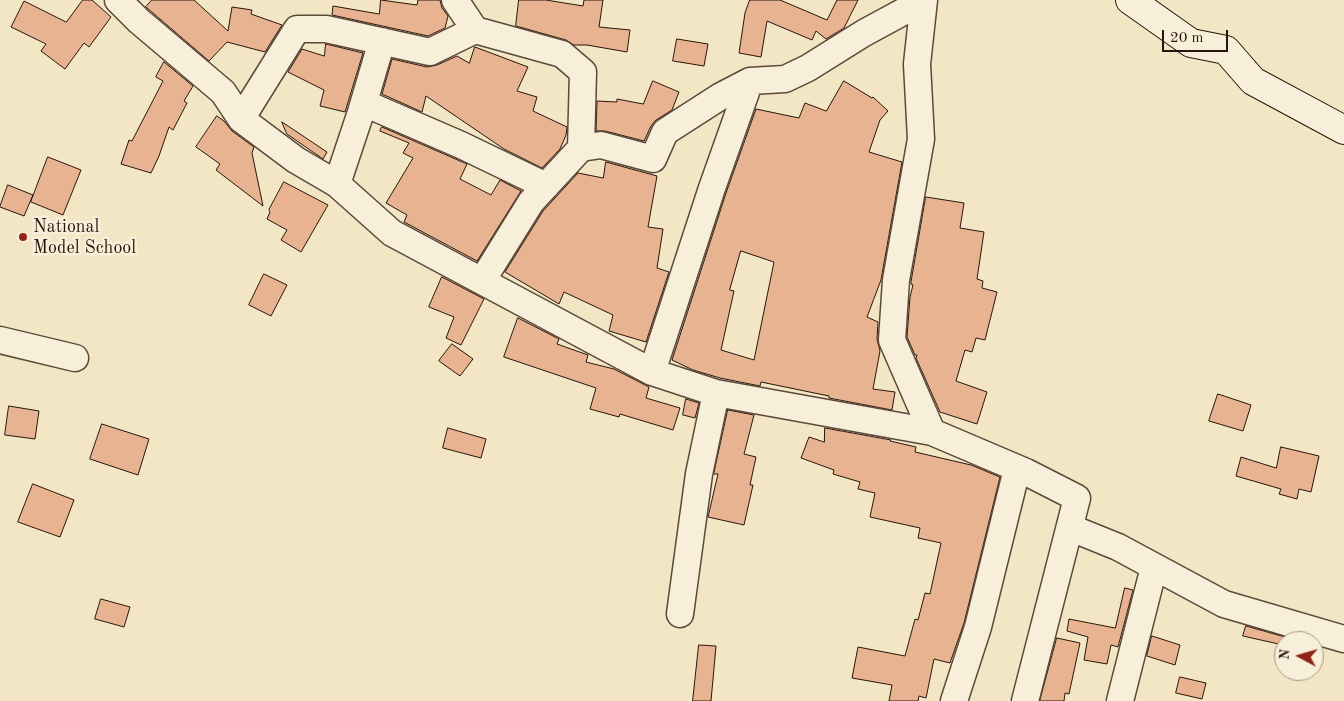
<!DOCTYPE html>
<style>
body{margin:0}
#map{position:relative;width:1344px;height:701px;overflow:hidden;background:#f3e6c5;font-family:"Old Standard TT",serif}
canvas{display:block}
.north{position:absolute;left:1274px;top:631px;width:50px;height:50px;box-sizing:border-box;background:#f7efd9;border:1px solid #a49887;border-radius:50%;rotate:276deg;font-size:14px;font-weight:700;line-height:20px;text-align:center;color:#28150b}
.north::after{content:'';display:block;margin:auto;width:18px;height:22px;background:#8f2418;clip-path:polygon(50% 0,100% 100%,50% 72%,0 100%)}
.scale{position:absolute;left:1162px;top:30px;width:66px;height:22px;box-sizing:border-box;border:2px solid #28150b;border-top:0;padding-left:6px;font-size:15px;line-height:18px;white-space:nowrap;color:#28150b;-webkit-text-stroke:4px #f7efd9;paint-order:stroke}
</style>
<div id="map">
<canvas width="1344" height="701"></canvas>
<div class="north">N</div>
<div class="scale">20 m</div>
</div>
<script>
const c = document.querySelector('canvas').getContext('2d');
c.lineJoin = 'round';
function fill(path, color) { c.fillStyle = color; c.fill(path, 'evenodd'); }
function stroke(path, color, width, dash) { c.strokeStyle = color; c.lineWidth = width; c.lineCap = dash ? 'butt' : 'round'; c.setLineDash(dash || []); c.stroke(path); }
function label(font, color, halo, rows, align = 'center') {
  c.font = font + ' "Old Standard TT",serif'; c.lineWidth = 5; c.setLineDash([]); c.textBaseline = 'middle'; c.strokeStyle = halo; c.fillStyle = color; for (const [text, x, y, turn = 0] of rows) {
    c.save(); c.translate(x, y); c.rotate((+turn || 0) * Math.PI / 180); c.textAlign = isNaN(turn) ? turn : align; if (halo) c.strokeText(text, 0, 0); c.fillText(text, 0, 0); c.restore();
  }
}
const building = new Path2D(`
 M 83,0 L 92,0 L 111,17 L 89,47 L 84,43 L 65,69 L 41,51 L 46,44 L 11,27 L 24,1 L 66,22 Z
 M 152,0 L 194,0 L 228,31 L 232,7 L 252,10 L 251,14 L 282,25 L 265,52 L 227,42 L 209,61 L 146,7 Z
 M 381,0 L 417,5 L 418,0 L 440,0 L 442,8 L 448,16 L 445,28 L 428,36 L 332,15 L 333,6 L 379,14 Z
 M 519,0 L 546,0 L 583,6 L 584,0 L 603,0 L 599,27 L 630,30 L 627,52 L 587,45 L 574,45 L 566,40 L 516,26 Z
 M 750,0 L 780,0 L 827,20 L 837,0 L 858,0 L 844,28 L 826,39 L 816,31 L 812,40 L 767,21 L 761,57 L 739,53 L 745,13 Z
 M 677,39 L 708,44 L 704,66 L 673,61 Z
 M 326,44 L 363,53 L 345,112 L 320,106 L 324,90 L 288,72 L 302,49 L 324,56 Z
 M 475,47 L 528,67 L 517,91 L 537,97 L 533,111 L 567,127 L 566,135 L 560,149 L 542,168 L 504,149 L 426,96 L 422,112 L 382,94 L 392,59 L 427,67 L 437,65 L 457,56 L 469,63 Z
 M 164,62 L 193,86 L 184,101 L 187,103 L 173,130 L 169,127 L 159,156 L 151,173 L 121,164 L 129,140 L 132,141 L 163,81 L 156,77 Z
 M 653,81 L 679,92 L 672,110 L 656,120 L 651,126 L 644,141 L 605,131 L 596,131 L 597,101 L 617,102 L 617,99 L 643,104 Z
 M 844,81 L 872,98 L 873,97 L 888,111 L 880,120 L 869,152 L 902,162 L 881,280 L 867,317 L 878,322 L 877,339 L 880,351 L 873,389 L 895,392 L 892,410 L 829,398 L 829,396 L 761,382 L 760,386 L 720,378 L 693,370 L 672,360 L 726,193 L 756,109 L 799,118 L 805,103 L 826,111 ZM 741,251 L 774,262 L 754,360 L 721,350 L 734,291 L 730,290 Z
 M 217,116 L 224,121 L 232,131 L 254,147 L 252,153 L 263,206 L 216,170 L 220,164 L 196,147 Z
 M 282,122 L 327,152 L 323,159 L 287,134 Z
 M 382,127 L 467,164 L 460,179 L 491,195 L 500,180 L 521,191 L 477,261 L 404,222 L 407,215 L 386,203 L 413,158 L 403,153 L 409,143 L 380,131 Z
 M 48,157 L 81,170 L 63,215 L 31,202 Z
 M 606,162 L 657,176 L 648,227 L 663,229 L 657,268 L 669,272 L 646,342 L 609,331 L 613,315 L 564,292 L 559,304 L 505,272 L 543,211 L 578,173 L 603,178 Z
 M 284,182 L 328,205 L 301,252 L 281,240 L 287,230 L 267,219 L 270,212 L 269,210 Z
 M 8,185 L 33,195 L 24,216 L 0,207 Z
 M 926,197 L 964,203 L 960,228 L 984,232 L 977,279 L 983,281 L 982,288 L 997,292 L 985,340 L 976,338 L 972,352 L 965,350 L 956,381 L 987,392 L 977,424 L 940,412 L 916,358 L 917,355 L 915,355 L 907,337 L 910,297 L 913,285 L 911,284 L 911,282 Z
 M 264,274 L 287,285 L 271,316 L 249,305 Z
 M 442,277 L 484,299 L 461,345 L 446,338 L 454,317 L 429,307 Z
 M 518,318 L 559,339 L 557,344 L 588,355 L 586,362 L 614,369 L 649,387 L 646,398 L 680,408 L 673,430 L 620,414 L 619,417 L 590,409 L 596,388 L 504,357 Z
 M 452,344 L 473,359 L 460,376 L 439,361 Z
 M 1218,394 L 1251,405 L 1243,431 L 1209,421 Z
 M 686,399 L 699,403 L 695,418 L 683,415 Z
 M 9,406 L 39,411 L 35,439 L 5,435 Z
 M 728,410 L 754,415 L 744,454 L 756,457 L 750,485 L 753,485 L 744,525 L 708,517 L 718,474 L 714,474 Z
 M 102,424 L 149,439 L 138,475 L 90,459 Z
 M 448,428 L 486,439 L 481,458 L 443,448 Z
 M 825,428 L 891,440 L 890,441 L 916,447 L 915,452 L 971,465 L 1000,477 L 964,623 L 950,663 L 934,659 L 926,698 L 919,696 L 918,701 L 889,701 L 892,685 L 852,678 L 858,647 L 905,656 L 915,619 L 918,620 L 925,593 L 930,594 L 941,543 L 918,538 L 920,528 L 870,517 L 875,493 L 858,489 L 860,482 L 833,474 L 834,470 L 801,458 L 809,437 L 824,442 Z
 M 1281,447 L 1319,456 L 1311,492 L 1299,489 L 1297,499 L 1279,494 L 1281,489 L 1236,476 L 1241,457 L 1276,468 Z
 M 33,484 L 74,500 L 60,537 L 18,522 Z
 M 1125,588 L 1133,590 L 1118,647 L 1111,645 L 1107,664 L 1084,660 L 1088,637 L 1067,631 L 1069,619 L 1115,628 Z
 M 101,599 L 130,607 L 124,627 L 95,619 Z
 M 1246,626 L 1285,637 L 1283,645 L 1243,636 Z
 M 1152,636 L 1180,645 L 1175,665 L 1147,656 Z
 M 1057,638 L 1080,643 L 1069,694 L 1065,693 L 1064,701 L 1040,701 Z
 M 699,645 L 716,646 L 711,701 L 693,701 Z
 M 1180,677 L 1206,683 L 1202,699 L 1176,693 Z`);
fill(building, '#e8b391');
stroke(building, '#28150b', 1);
const street = new Path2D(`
 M 118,0 L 139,21 L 223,92 L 241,119 L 296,160 L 337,184 L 392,233 L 652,372 L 716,393 L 932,432 L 1026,472 L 1077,498 L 1025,701
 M 455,0 L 475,30
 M 924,0 L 917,64 L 921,139 L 896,280 L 892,340 L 932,432
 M 364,103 L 461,145 L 546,186
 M 241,119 L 297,29 L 326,29 L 430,52 L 475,30 L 562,54 L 583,72 L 581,148
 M 337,184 L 361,112 L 382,41
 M 482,281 L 531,202 L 581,148 L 601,145 L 653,159 L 665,132 L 721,96 L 750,81 L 785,79 L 808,68 L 864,33 L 923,1
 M 0,340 L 75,358
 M 652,372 L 712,188 L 750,81
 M 1071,528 L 1118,547 L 1224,604 L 1344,639
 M 680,614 L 699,474 L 716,393
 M 954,701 L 978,627 L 1017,469
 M 1120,701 L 1154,567`);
const secondary = new Path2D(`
 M 1130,0 L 1191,43 L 1226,50 L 1253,81 L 1344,130`);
stroke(street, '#5b493a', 29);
stroke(secondary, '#28150b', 30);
stroke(street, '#f7efd9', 26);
stroke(secondary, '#f7efd9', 28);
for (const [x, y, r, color] of [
 [23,237,5,"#8f2418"]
]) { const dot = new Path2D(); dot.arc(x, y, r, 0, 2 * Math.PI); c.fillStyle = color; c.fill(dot); stroke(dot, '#f7efd9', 2); }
label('18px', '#28150b', '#f7efd9', [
 ["National",33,227],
 ["Model School",33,248]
], 'left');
</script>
